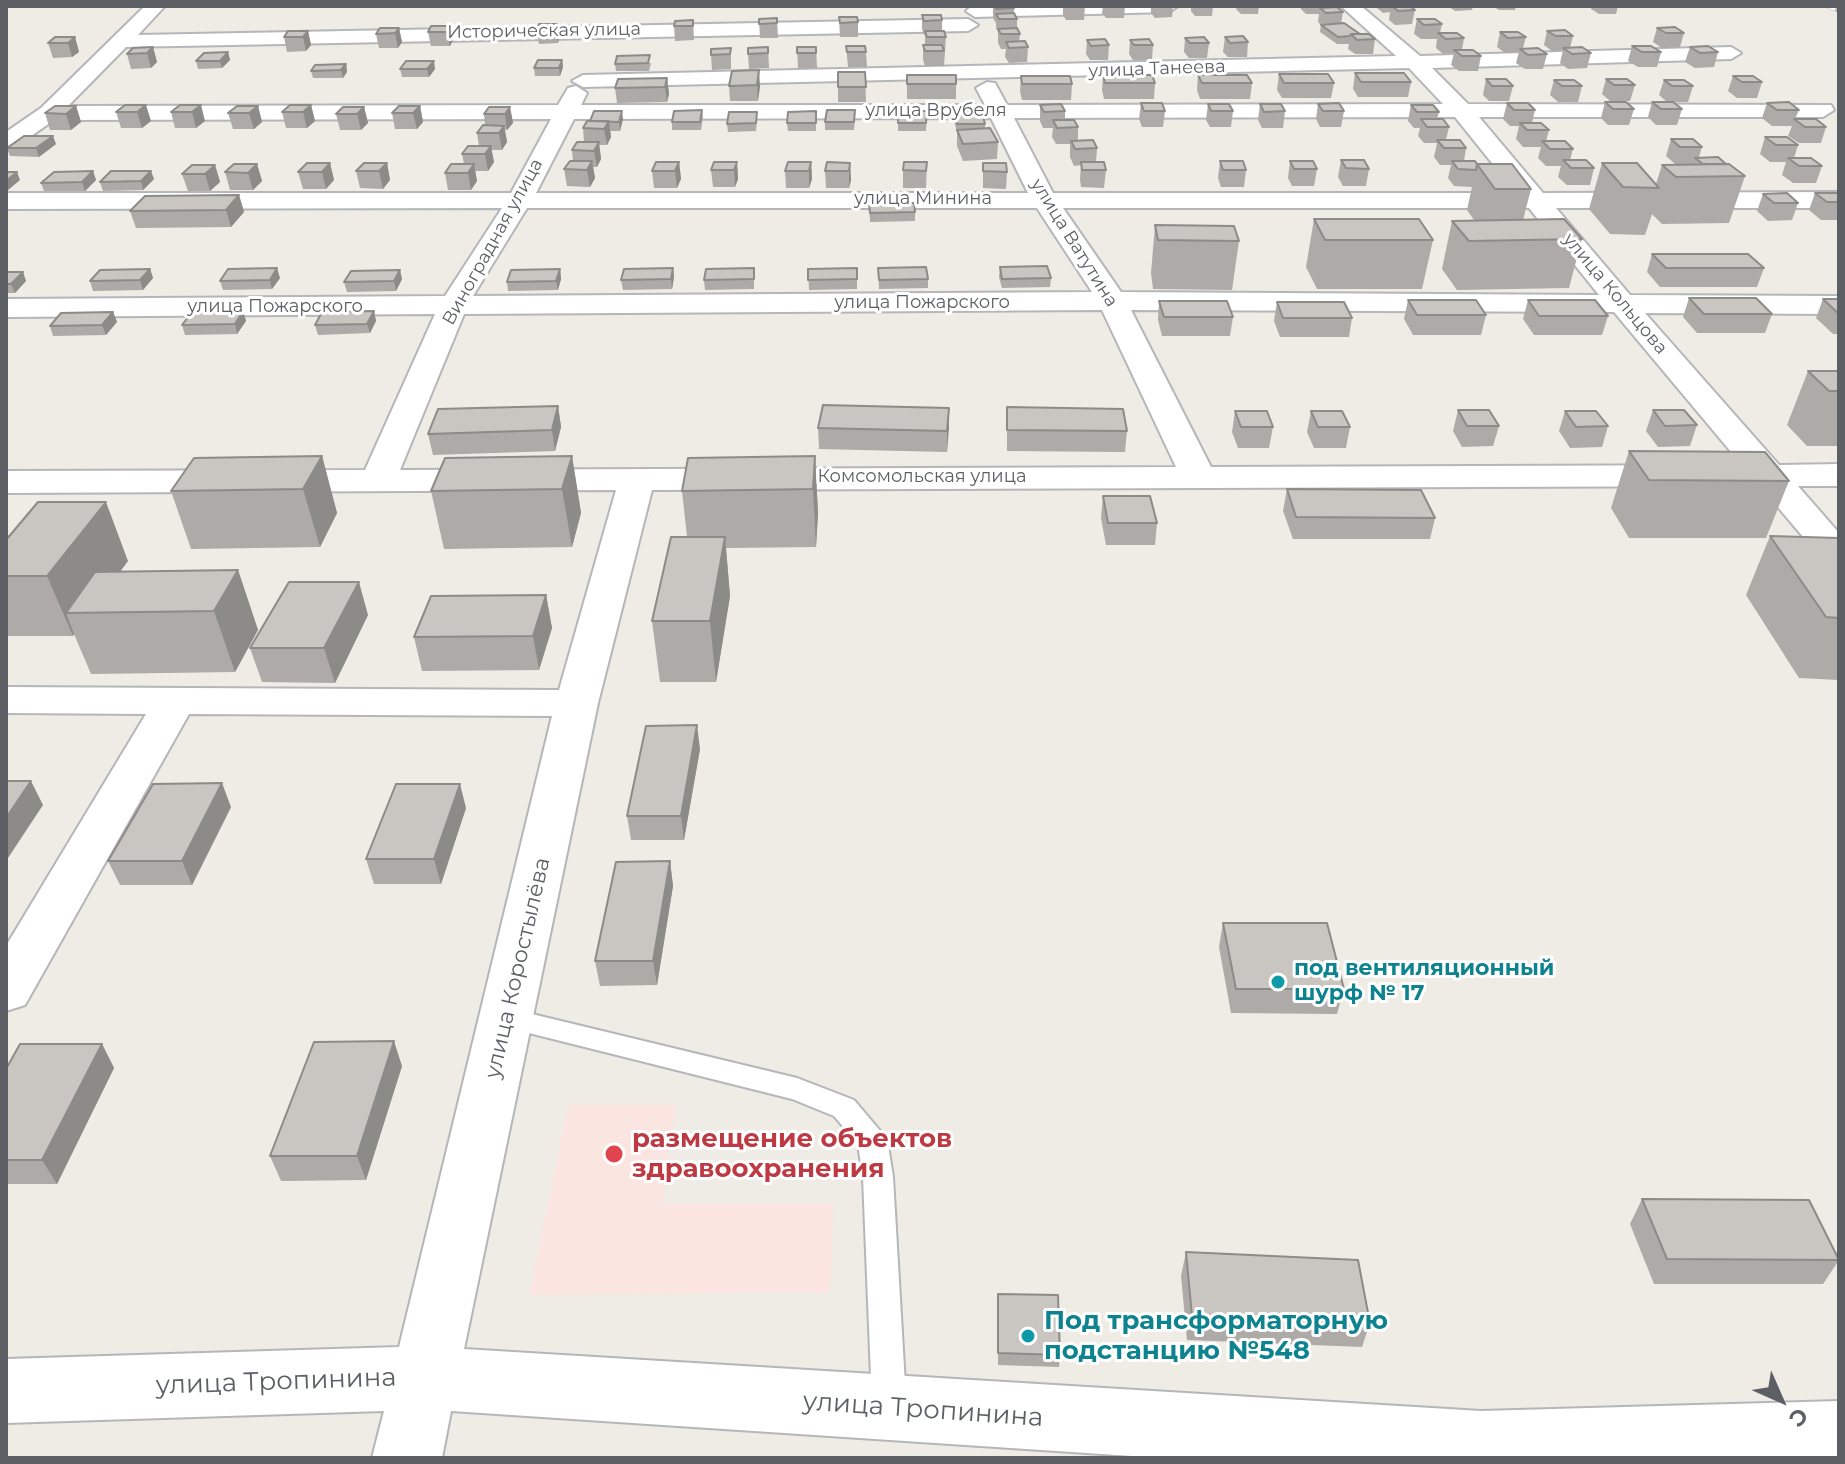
<!DOCTYPE html>
<meta charset="utf-8">
<style>
body{margin:0}
#map{position:relative;width:1845px;height:1464px;overflow:hidden;background:#eeece4;font-family:Montserrat,sans-serif}
canvas{display:block}
.frame{position:absolute;inset:0;border:8px solid #5c5f64;pointer-events:none}
.north{position:absolute;left:1741px;top:1360px;width:80px;height:80px;-webkit-text-stroke:6px #fff;paint-order:stroke;rotate:135deg;font-size:22px;font-weight:700;line-height:32px;text-align:center;color:#5c5f64}
.north::after{content:'';display:block;margin:auto;width:28px;height:36px;background:#5c5f64;clip-path:polygon(50% 0,100% 100%,50% 72%,0 100%)}
</style>
<div id="map">
<canvas width="1845" height="1464"></canvas>
<div class="frame"></div>
<div class="north">С</div>
</div>
<script>
const c = document.querySelector('canvas').getContext('2d');
c.lineJoin = 'round';
function fill(path, color) { c.fillStyle = color; c.fill(path, 'evenodd'); }
function stroke(path, color, width, dash) { c.strokeStyle = color; c.lineWidth = width; c.lineCap = dash ? 'butt' : 'round'; c.setLineDash(dash || []); c.stroke(path); }
function label(font, color, halo, rows, align = 'center') {
  c.font = font + ' Montserrat,sans-serif'; c.lineWidth = 6; c.setLineDash([]); c.textBaseline = 'middle'; c.strokeStyle = halo; c.fillStyle = color; for (const [text, x, y, turn = 0] of rows) {
    c.save(); c.translate(x, y); c.rotate((+turn || 0) * Math.PI / 180); c.textAlign = isNaN(turn) ? turn : align; if (halo) c.strokeText(text, 0, 0); c.fillText(text, 0, 0); c.restore();
  }
}
fill(new Path2D(`
 M 568,1105 L 676,1105 L 662,1204 L 834,1203 L 830,1293 L 529,1295 Z`), '#fae5e1');
const service = new Path2D(`
 M 507,1008 L 797,1078 L 854,1100 L 887,1139 L 893,1177 L 906,1402 L 901,1413 L 889,1418 L 877,1413 L 872,1402 L 863,1177 L 858,1144 L 834,1116 L 792,1099 L 497,1025 L 494,1018 L 497,1011 Z`);
const minor = new Path2D(`
 M 145,6 L 165,6 L 138,35 L 968,19 L 978,25 L 968,31 L 126,47 L 68,106 L 558,105 L 568,88 L 576,86 L 587,93 L 581,105 L 985,105 L 976,88 L 987,82 L 995,83 L 1007,105 L 1443,104 L 1409,68 L 583,87 L 572,81 L 583,75 L 1396,56 L 1341,6 L 1361,6 L 1420,56 L 1731,47 L 1741,53 L 1731,59 L 1432,68 L 1468,104 L 1831,105 L 1834,110 L 1823,117 L 1479,117 L 1543,193 L 1839,192 L 1839,208 L 1556,208 L 1630,295 L 1839,296 L 1839,314 L 1645,313 L 1779,465 L 1839,464 L 1839,486 L 1798,486 L 1839,533 L 1839,567 L 1826,564 L 1760,486 L 652,490 L 598,703 L 464,1349 L 1481,1411 L 1839,1401 L 1839,1458 L 1162,1458 L 451,1411 L 442,1458 L 372,1458 L 384,1411 L 6,1423 L 6,1359 L 399,1347 L 552,716 L 189,714 L 25,1005 L 6,1011 L 6,946 L 146,714 L 6,713 L 6,687 L 559,690 L 616,490 L 6,493 L 6,471 L 365,470 L 435,314 L 6,317 L 6,299 L 445,296 L 502,208 L 6,209 L 6,193 L 511,193 L 551,119 L 54,120 L 14,148 L 6,150 L 6,132 L 41,108 ZM 1455,117 L 1516,193 L 1053,193 L 1014,118 ZM 991,118 L 1028,193 L 536,193 L 574,119 ZM 527,208 L 1037,208 L 1092,292 L 473,296 ZM 1063,208 L 1529,208 L 1599,295 L 1121,292 ZM 1102,310 L 1176,467 L 400,470 L 464,314 ZM 1131,310 L 1614,312 L 1742,465 L 1211,467 Z
 M 1178,6 L 1169,12 L 975,17 L 966,11 L 972,6 Z`);
stroke(service, '#b5b6ba', 4);
stroke(minor, '#b5b6ba', 4);
fill(service, '#fff');
fill(minor, '#fff');
const rail = new Path2D(`
 M 1827,6 L 1839,11`);
stroke(rail, '#b3b3b4', 4);
stroke(rail, '#fff', 3, [9]);
fill(new Path2D(`
 M 993,6 L 1012,6 L 1014,8 L 1014,13 L 1017,19 L 1017,28 L 1020,34 L 1019,42 L 1028,47 L 1027,62 L 1009,63 L 1005,57 L 1006,49 L 1001,49 L 998,43 L 998,32 L 996,28 L 996,23 L 993,18 Z
 M 1063,6 L 1085,6 L 1084,20 L 1066,20 L 1063,15 Z
 M 1103,6 L 1125,6 L 1124,18 L 1106,18 L 1102,13 Z
 M 1151,6 L 1173,6 L 1172,17 L 1155,18 L 1151,13 Z
 M 1191,6 L 1213,6 L 1212,16 L 1195,16 L 1191,11 Z
 M 1237,6 L 1259,6 L 1258,14 L 1241,14 L 1236,9 Z
 M 1301,6 L 1325,6 L 1324,8 L 1343,12 L 1341,24 L 1360,34 L 1375,39 L 1373,54 L 1355,54 L 1348,49 L 1349,44 L 1337,44 L 1320,32 L 1321,25 L 1318,22 L 1319,14 L 1306,14 L 1301,9 Z
 M 1377,6 L 1410,6 L 1415,10 L 1412,24 L 1395,25 L 1389,20 L 1390,12 L 1383,13 L 1377,8 Z
 M 1448,6 L 1473,6 L 1472,10 L 1455,11 Z
 M 1492,6 L 1516,6 L 1515,10 L 1499,10 Z
 M 1543,6 L 1564,6 L 1563,8 L 1547,8 Z
 M 1592,6 L 1618,6 L 1616,14 L 1599,14 L 1591,9 Z
 M 922,15 L 942,20 L 942,31 L 946,37 L 944,66 L 925,66 L 923,60 L 923,45 L 925,45 L 925,35 L 924,35 L 922,29 Z
 M 839,17 L 858,22 L 858,37 L 840,37 Z
 M 777,18 L 778,38 L 760,38 L 759,19 Z
 M 1417,19 L 1442,24 L 1440,33 L 1464,38 L 1462,50 L 1481,56 L 1478,71 L 1459,71 L 1451,65 L 1454,53 L 1443,54 L 1436,48 L 1437,39 L 1421,39 L 1414,34 Z
 M 693,20 L 694,40 L 675,41 L 674,26 Z
 M 557,24 L 559,38 L 558,43 L 539,44 L 537,29 Z
 M 450,26 L 453,40 L 450,46 L 431,46 L 428,32 Z
 M 399,28 L 402,42 L 398,48 L 379,48 L 376,34 Z
 M 1657,28 L 1684,33 L 1680,47 L 1662,48 L 1653,42 Z
 M 308,31 L 311,45 L 306,51 L 287,52 L 284,37 Z
 M 1547,31 L 1573,36 L 1570,48 L 1591,53 L 1587,68 L 1568,69 L 1560,63 L 1563,50 L 1552,51 L 1544,45 Z
 M 1500,32 L 1526,37 L 1523,48 L 1547,54 L 1543,69 L 1525,69 L 1516,63 L 1519,52 L 1505,53 L 1497,47 Z
 M 75,37 L 79,52 L 72,57 L 53,58 L 48,43 Z
 M 1225,37 L 1248,42 L 1247,57 L 1228,57 L 1223,52 Z
 M 1185,38 L 1209,43 L 1207,58 L 1189,58 L 1184,52 Z
 M 1087,40 L 1109,45 L 1108,60 L 1090,60 L 1086,54 Z
 M 1130,40 L 1153,45 L 1152,60 L 1133,60 L 1129,54 Z
 M 846,46 L 866,52 L 867,67 L 848,67 Z
 M 1632,46 L 1661,52 L 1657,67 L 1638,67 L 1628,61 Z
 M 153,47 L 157,62 L 151,68 L 131,69 L 127,54 Z
 M 768,47 L 769,68 L 749,69 L 748,54 Z
 M 797,47 L 816,47 L 817,68 L 798,68 Z
 M 1690,47 L 1718,52 L 1714,67 L 1695,68 L 1685,62 Z
 M 731,48 L 731,69 L 712,70 L 711,55 Z
 M 228,52 L 230,60 L 222,68 L 198,69 L 196,61 Z
 M 562,60 L 563,67 L 560,76 L 535,76 L 534,68 Z
 M 651,63 L 649,71 L 616,71 L 615,64 Z
 M 346,64 L 347,72 L 343,78 L 313,78 L 311,71 Z
 M 400,69 L 435,69 L 429,77 L 402,77 Z
 M 838,72 L 865,72 L 866,102 L 838,102 Z
 M 1355,73 L 1411,82 L 1408,97 L 1358,97 L 1353,89 Z
 M 1279,74 L 1334,83 L 1331,98 L 1282,98 L 1277,90 Z
 M 907,75 L 956,75 L 956,99 L 907,99 Z
 M 1103,75 L 1155,83 L 1154,99 L 1104,99 L 1102,90 Z
 M 1198,75 L 1252,83 L 1250,99 L 1200,99 L 1197,90 Z
 M 1021,76 L 1072,84 L 1071,100 L 1022,100 L 1020,91 Z
 M 1733,76 L 1762,82 L 1757,98 L 1737,98 L 1728,91 Z
 M 667,78 L 669,94 L 667,102 L 617,103 L 615,88 Z
 M 1486,79 L 1513,86 L 1509,101 L 1489,101 L 1483,95 Z
 M 1606,79 L 1635,85 L 1630,101 L 1610,101 L 1602,94 Z
 M 1554,80 L 1582,86 L 1578,102 L 1558,102 L 1550,95 Z
 M 1664,80 L 1693,86 L 1688,102 L 1674,102 L 1682,109 L 1677,125 L 1656,125 L 1648,117 L 1652,102 L 1667,102 L 1659,95 Z
 M 729,86 L 760,86 L 758,101 L 730,101 Z
 M 1605,102 L 1634,109 L 1629,125 L 1608,125 L 1601,118 Z
 M 1141,103 L 1165,111 L 1163,127 L 1142,127 L 1139,119 Z
 M 1507,103 L 1535,110 L 1532,123 L 1549,130 L 1546,141 L 1573,149 L 1570,160 L 1594,168 L 1590,185 L 1567,185 L 1558,177 L 1561,166 L 1546,166 L 1538,158 L 1541,147 L 1523,147 L 1516,139 L 1519,126 L 1510,126 L 1503,119 Z
 M 1767,103 L 1799,110 L 1795,119 L 1826,127 L 1821,143 L 1799,143 L 1788,136 L 1792,126 L 1772,126 L 1762,118 Z
 M 1208,104 L 1233,111 L 1231,127 L 1210,127 L 1206,120 Z
 M 1260,104 L 1285,111 L 1283,128 L 1262,128 L 1258,120 Z
 M 1318,104 L 1344,111 L 1341,127 L 1320,127 L 1316,119 Z
 M 125,105 L 151,121 L 142,128 L 121,128 L 116,112 Z
 M 180,105 L 205,121 L 196,128 L 175,128 L 171,112 Z
 M 311,105 L 315,121 L 307,128 L 286,128 L 282,112 Z
 M 1040,105 L 1065,111 L 1065,120 L 1078,127 L 1078,141 L 1097,148 L 1096,162 L 1106,170 L 1104,188 L 1081,187 L 1080,179 L 1081,165 L 1074,166 L 1070,157 L 1070,144 L 1056,144 L 1052,137 L 1053,128 L 1043,128 L 1040,121 Z
 M 1411,105 L 1439,112 L 1437,119 L 1449,127 L 1446,140 L 1466,148 L 1464,161 L 1478,164 L 1531,189 L 1523,220 L 1582,239 L 1569,288 L 1457,290 L 1442,269 L 1452,221 L 1474,220 L 1467,210 L 1472,187 L 1454,186 L 1448,178 L 1451,165 L 1440,165 L 1434,157 L 1437,143 L 1424,143 L 1418,136 L 1420,128 L 1414,128 L 1408,121 Z
 M 76,106 L 81,122 L 71,130 L 50,130 L 45,113 Z
 M 258,106 L 262,122 L 254,129 L 233,129 L 228,113 Z
 M 420,106 L 423,122 L 417,129 L 395,129 L 392,113 Z
 M 364,107 L 368,123 L 361,130 L 340,130 L 336,114 Z
 M 510,107 L 513,123 L 507,130 L 505,130 L 507,142 L 502,150 L 491,150 L 494,162 L 488,171 L 475,171 L 477,181 L 471,190 L 448,190 L 445,173 L 464,164 L 462,154 L 479,146 L 477,133 L 485,125 L 484,114 Z
 M 702,110 L 703,118 L 701,130 L 672,130 L 672,122 Z
 M 816,111 L 816,131 L 788,131 L 787,123 Z
 M 898,111 L 927,111 L 926,131 L 898,131 Z
 M 954,112 L 985,124 L 985,129 L 998,142 L 997,159 L 963,161 L 957,146 L 957,132 L 954,121 Z
 M 855,118 L 854,130 L 825,130 L 825,122 Z
 M 623,119 L 620,131 L 610,131 L 611,137 L 607,145 L 599,145 L 601,159 L 597,167 L 593,167 L 595,178 L 590,187 L 567,186 L 564,169 L 573,161 L 572,150 L 584,142 L 583,128 Z
 M 757,120 L 756,131 L 728,132 L 727,124 Z
 M 1765,137 L 1798,145 L 1794,158 L 1822,166 L 1816,183 L 1793,183 L 1782,175 L 1786,162 L 1770,162 L 1760,154 Z
 M 1671,139 L 1702,147 L 1699,157 L 1726,164 L 1745,176 L 1729,223 L 1662,224 L 1652,214 L 1645,235 L 1610,234 L 1589,209 L 1602,163 L 1656,184 L 1662,165 L 1693,165 L 1693,164 L 1675,164 L 1666,156 Z
 M 56,144 L 39,157 L 10,156 L 7,148 Z
 M 1341,160 L 1369,169 L 1366,186 L 1343,186 L 1338,177 Z
 M 1220,161 L 1246,170 L 1244,187 L 1221,187 L 1218,178 Z
 M 1290,161 L 1317,169 L 1314,186 L 1292,186 L 1288,178 Z
 M 679,162 L 681,179 L 677,188 L 654,188 L 652,171 Z
 M 737,162 L 738,179 L 735,187 L 713,187 L 711,170 Z
 M 811,162 L 812,179 L 809,188 L 786,188 L 785,171 Z
 M 927,162 L 926,188 L 903,188 L 903,170 Z
 M 330,163 L 334,180 L 326,189 L 303,189 L 298,172 Z
 M 387,163 L 390,180 L 383,189 L 360,188 L 356,171 Z
 M 850,163 L 851,180 L 849,188 L 826,188 L 825,171 Z
 M 983,163 L 1007,172 L 1006,189 L 983,188 Z
 M 257,164 L 262,181 L 253,190 L 230,190 L 225,172 Z
 M 215,165 L 220,182 L 210,191 L 188,191 L 182,174 Z
 M 93,171 L 96,180 L 85,191 L 44,191 L 41,183 Z
 M 154,179 L 143,190 L 103,191 L 100,182 Z
 M 1815,193 L 1839,193 L 1839,220 L 1821,220 L 1809,210 Z
 M 1763,194 L 1798,203 L 1792,220 L 1768,221 L 1757,211 Z
 M 239,195 L 244,212 L 231,227 L 136,228 L 130,211 Z
 M 869,203 L 915,212 L 915,221 L 870,222 Z
 M 1314,219 L 1433,240 L 1422,289 L 1317,289 L 1306,267 Z
 M 1155,225 L 1239,241 L 1232,290 L 1153,289 L 1151,273 Z
 M 1652,254 L 1764,268 L 1757,287 L 1660,287 L 1647,272 Z
 M 1000,267 L 1051,278 L 1050,287 L 1002,288 L 999,277 Z
 M 673,268 L 674,277 L 672,289 L 623,290 L 621,280 Z
 M 754,268 L 754,289 L 705,290 L 704,280 Z
 M 857,268 L 857,289 L 809,290 L 808,269 Z
 M 878,268 L 928,279 L 928,288 L 879,289 Z
 M 150,269 L 153,278 L 143,290 L 93,291 L 90,281 Z
 M 560,269 L 561,279 L 558,290 L 508,291 L 507,282 Z
 M 6,272 L 23,272 L 26,281 L 15,293 L 6,293 Z
 M 280,278 L 272,289 L 223,290 L 220,281 Z
 M 402,279 L 396,291 L 347,292 L 344,282 Z
 M 1689,298 L 1772,314 L 1765,333 L 1697,333 L 1683,317 Z
 M 1823,299 L 1839,299 L 1839,334 L 1833,334 L 1816,318 Z
 M 1408,300 L 1486,315 L 1481,335 L 1413,335 L 1404,319 Z
 M 1528,300 L 1608,316 L 1602,335 L 1534,335 L 1523,319 Z
 M 1159,301 L 1233,317 L 1230,336 L 1162,336 L 1158,320 Z
 M 1277,302 L 1352,318 L 1349,337 L 1280,337 L 1274,321 Z
 M 243,311 L 246,321 L 237,334 L 185,335 L 182,325 Z
 M 374,311 L 376,321 L 370,333 L 318,335 L 315,325 Z
 M 113,312 L 117,322 L 106,335 L 53,336 L 50,326 Z
 M 1808,371 L 1839,371 L 1839,446 L 1807,446 L 1787,425 Z
 M 558,406 L 561,427 L 555,451 L 433,455 L 428,434 Z
 M 1007,407 L 1127,431 L 1125,452 L 1007,451 Z
 M 949,408 L 947,452 L 819,449 L 818,428 Z
 M 1458,410 L 1499,426 L 1493,446 L 1462,447 L 1453,431 Z
 M 1653,410 L 1697,425 L 1690,446 L 1658,447 L 1646,431 Z
 M 1235,411 L 1273,427 L 1269,448 L 1238,448 L 1232,432 Z
 M 1311,411 L 1350,427 L 1346,448 L 1314,448 L 1307,432 Z
 M 1565,411 L 1608,426 L 1602,447 L 1570,448 L 1559,431 Z
 M 1629,451 L 1789,481 L 1766,538 L 1629,538 L 1611,508 Z
 M 322,456 L 337,513 L 320,547 L 191,549 L 171,491 Z
 M 572,456 L 581,513 L 572,547 L 444,549 L 431,491 Z
 M 815,456 L 818,513 L 816,547 L 726,548 L 730,596 L 716,682 L 660,682 L 652,621 L 687,537 L 682,491 Z
 M 1287,489 L 1435,518 L 1430,539 L 1293,539 L 1283,511 Z
 M 1103,496 L 1157,523 L 1155,545 L 1106,545 L 1101,518 Z
 M 1770,536 L 1839,538 L 1839,680 L 1799,678 L 1746,595 Z
 M 6,540 L 128,561 L 119,572 L 238,570 L 258,630 L 235,672 L 91,674 L 74,634 L 73,636 L 6,636 Z
 M 546,595 L 552,628 L 539,670 L 422,671 L 414,637 Z
 M 368,615 L 335,683 L 262,682 L 250,648 Z
 M 700,749 L 684,840 L 631,840 L 627,816 Z
 M 231,807 L 192,885 L 120,885 L 108,861 Z
 M 466,808 L 441,884 L 374,884 L 366,859 Z
 M 670,861 L 673,886 L 657,985 L 600,986 L 595,961 Z
 M 1223,923 L 1344,989 L 1337,1014 L 1231,1013 L 1219,947 Z
 M 102,1044 L 114,1068 L 57,1184 L 6,1184 L 6,1069 Z
 M 402,1066 L 366,1180 L 281,1181 L 270,1156 Z
 M 1642,1199 L 1839,1260 L 1823,1284 L 1654,1284 L 1630,1224 Z
 M 1186,1252 L 1370,1323 L 1362,1347 L 1187,1340 L 1181,1276 Z
 M 998,1294 L 1060,1355 L 1059,1367 L 998,1365 Z`), '#adaaa7');
fill(new Path2D(`
 M 557,24 L 559,38 L 558,43 L 555,29 Z
 M 450,26 L 453,40 L 450,46 L 447,32 Z
 M 399,28 L 402,42 L 398,48 L 395,33 Z
 M 308,31 L 311,45 L 306,51 L 303,37 Z
 M 75,37 L 79,52 L 72,57 L 68,43 Z
 M 153,47 L 157,62 L 151,68 L 147,53 Z
 M 228,52 L 230,60 L 222,68 L 220,61 Z
 M 562,60 L 563,67 L 560,76 L 559,68 Z
 M 434,61 L 435,69 L 429,77 L 427,69 Z
 M 346,64 L 347,72 L 343,78 L 341,70 Z
 M 759,70 L 760,86 L 758,101 L 757,85 Z
 M 667,78 L 669,94 L 667,102 L 665,87 Z
 M 146,105 L 151,121 L 142,128 L 137,112 Z
 M 201,105 L 205,121 L 196,128 L 192,112 Z
 M 311,105 L 315,121 L 307,128 L 303,112 Z
 M 76,106 L 81,122 L 71,130 L 66,114 Z
 M 258,106 L 262,122 L 254,129 L 249,113 Z
 M 420,106 L 423,122 L 417,129 L 413,113 Z
 M 364,107 L 368,123 L 361,130 L 357,114 Z
 M 510,107 L 513,123 L 507,130 L 505,114 Z
 M 622,111 L 623,119 L 620,131 L 619,122 Z
 M 609,121 L 611,137 L 607,145 L 604,129 Z
 M 504,126 L 507,142 L 502,150 L 499,133 Z
 M 53,136 L 56,144 L 39,157 L 36,148 Z
 M 599,142 L 601,159 L 597,167 L 594,151 Z
 M 491,146 L 494,162 L 488,171 L 485,154 Z
 M 592,161 L 595,178 L 590,187 L 587,170 Z
 M 679,162 L 681,179 L 677,188 L 675,171 Z
 M 737,162 L 738,179 L 735,187 L 734,170 Z
 M 811,162 L 812,179 L 809,188 L 809,171 Z
 M 330,163 L 334,180 L 326,189 L 322,172 Z
 M 387,163 L 390,180 L 383,189 L 379,171 Z
 M 850,163 L 851,180 L 849,188 L 849,171 Z
 M 257,164 L 262,181 L 253,190 L 248,173 Z
 M 474,164 L 477,181 L 471,190 L 468,173 Z
 M 215,165 L 220,182 L 210,191 L 205,174 Z
 M 93,171 L 96,180 L 85,191 L 82,182 Z
 M 151,171 L 154,179 L 143,190 L 141,181 Z
 M 17,172 L 20,180 L 7,191 L 6,181 Z
 M 239,195 L 244,212 L 231,227 L 226,210 Z
 M 277,268 L 280,278 L 272,289 L 270,280 Z
 M 673,268 L 674,277 L 672,289 L 671,279 Z
 M 150,269 L 153,278 L 143,290 L 140,280 Z
 M 560,269 L 561,279 L 558,290 L 556,281 Z
 M 400,270 L 402,279 L 396,291 L 394,281 Z
 M 23,272 L 26,281 L 15,293 L 11,284 Z
 M 243,311 L 246,321 L 237,334 L 235,324 Z
 M 374,311 L 376,321 L 370,333 L 367,324 Z
 M 113,312 L 117,322 L 106,335 L 102,325 Z
 M 558,406 L 561,427 L 555,451 L 552,430 Z
 M 949,408 L 949,429 L 947,452 L 947,431 Z
 M 322,456 L 337,513 L 320,547 L 303,489 Z
 M 572,456 L 581,513 L 572,547 L 562,489 Z
 M 815,456 L 818,513 L 816,547 L 813,489 Z
 M 106,502 L 128,561 L 90,613 L 66,613 L 74,634 L 73,636 L 47,576 Z
 M 725,537 L 730,596 L 716,682 L 710,621 Z
 M 238,570 L 258,630 L 235,672 L 214,611 Z
 M 359,582 L 368,615 L 335,683 L 324,648 Z
 M 546,595 L 552,628 L 539,670 L 533,636 Z
 M 697,725 L 700,749 L 684,840 L 681,816 Z
 M 31,781 L 43,805 L 6,861 L 6,818 Z
 M 222,783 L 231,807 L 192,885 L 182,861 Z
 M 460,784 L 466,808 L 441,884 L 434,859 Z
 M 670,861 L 673,886 L 657,985 L 653,961 Z
 M 394,1041 L 402,1066 L 366,1180 L 357,1156 Z
 M 102,1044 L 114,1068 L 57,1184 L 42,1160 Z`), '#8d8b88');
const building = new Path2D(`
 M 995,6 L 1012,6 L 1014,8 L 996,9 Z
 M 1392,6 L 1410,6 L 1415,10 L 1398,11 Z
 M 1337,7 L 1343,12 L 1326,13 L 1320,8 Z
 M 1014,13 L 1017,19 L 999,19 L 996,14 Z
 M 922,15 L 941,15 L 942,20 L 924,21 Z
 M 839,17 L 857,17 L 858,22 L 840,23 Z
 M 777,18 L 777,23 L 759,24 L 759,19 Z
 M 1417,19 L 1435,19 L 1442,24 L 1424,25 Z
 M 693,20 L 693,26 L 674,26 L 675,21 Z
 M 1344,23 L 1360,34 L 1351,34 L 1350,36 L 1338,37 L 1321,25 Z
 M 539,24 L 557,24 L 555,29 L 537,29 Z
 M 431,26 L 450,26 L 447,32 L 428,32 Z
 M 1675,27 L 1684,33 L 1666,33 L 1657,28 Z
 M 380,28 L 399,28 L 395,33 L 376,34 Z
 M 1017,28 L 1020,34 L 1001,34 L 998,29 Z
 M 1565,30 L 1573,36 L 1556,36 L 1547,31 Z
 M 288,31 L 308,31 L 303,37 L 284,37 Z
 M 925,31 L 944,31 L 946,37 L 927,37 Z
 M 1500,32 L 1518,32 L 1526,37 L 1508,38 Z
 M 1438,33 L 1457,33 L 1464,38 L 1446,39 Z
 M 1351,34 L 1369,34 L 1375,39 L 1357,40 Z
 M 1243,36 L 1248,42 L 1230,43 L 1225,37 Z
 M 55,37 L 75,37 L 68,43 L 48,43 Z
 M 1204,37 L 1209,43 L 1190,43 L 1185,38 Z
 M 1105,39 L 1109,45 L 1091,46 L 1087,40 Z
 M 1149,39 L 1153,45 L 1134,45 L 1130,40 Z
 M 1025,41 L 1028,47 L 1009,48 L 1006,42 Z
 M 923,45 L 942,45 L 944,51 L 925,51 Z
 M 846,46 L 865,46 L 866,52 L 847,52 Z
 M 1632,46 L 1651,46 L 1661,52 L 1642,52 Z
 M 1708,46 L 1718,52 L 1700,53 L 1690,47 Z
 M 153,47 L 147,53 L 127,54 L 133,48 Z
 M 768,47 L 768,53 L 748,54 L 748,48 Z
 M 797,47 L 816,47 L 816,53 L 797,53 Z
 M 1582,47 L 1591,53 L 1572,54 L 1563,48 Z
 M 731,48 L 730,54 L 711,55 L 711,49 Z
 M 1538,48 L 1547,54 L 1528,55 L 1520,49 Z
 M 1454,50 L 1473,50 L 1481,56 L 1462,56 Z
 M 228,52 L 220,61 L 196,61 L 204,53 Z
 M 650,55 L 648,63 L 615,64 L 617,56 Z
 M 538,60 L 562,60 L 559,68 L 534,68 Z
 M 406,61 L 434,61 L 427,69 L 400,69 Z
 M 346,64 L 341,70 L 311,71 L 315,65 Z
 M 759,70 L 757,85 L 729,86 L 732,71 Z
 M 838,72 L 865,72 L 866,87 L 838,87 Z
 M 1355,73 L 1404,73 L 1411,82 L 1361,82 Z
 M 1279,74 L 1328,74 L 1334,83 L 1284,83 Z
 M 907,75 L 956,75 L 956,84 L 907,84 Z
 M 1103,75 L 1152,75 L 1155,83 L 1105,83 Z
 M 1198,75 L 1247,75 L 1252,83 L 1202,83 Z
 M 1021,76 L 1070,76 L 1072,84 L 1022,84 Z
 M 1733,76 L 1753,76 L 1762,82 L 1742,82 Z
 M 667,78 L 665,87 L 615,88 L 618,79 Z
 M 1486,79 L 1506,79 L 1513,86 L 1492,86 Z
 M 1606,79 L 1627,79 L 1635,85 L 1614,85 Z
 M 1554,80 L 1574,80 L 1582,86 L 1562,86 Z
 M 1664,80 L 1684,80 L 1693,86 L 1672,86 Z
 M 1605,102 L 1626,102 L 1634,109 L 1613,109 Z
 M 1652,102 L 1673,102 L 1682,109 L 1661,109 Z
 M 1789,102 L 1799,110 L 1777,110 L 1767,103 Z
 M 1141,103 L 1162,103 L 1165,111 L 1144,111 Z
 M 1339,103 L 1344,111 L 1323,111 L 1318,104 Z
 M 1507,103 L 1528,103 L 1535,110 L 1514,110 Z
 M 1061,104 L 1065,111 L 1044,112 L 1040,105 Z
 M 1208,104 L 1229,104 L 1233,111 L 1211,111 Z
 M 1260,104 L 1281,104 L 1285,111 L 1264,112 Z
 M 125,105 L 146,105 L 137,112 L 116,112 Z
 M 180,105 L 201,105 L 192,112 L 171,112 Z
 M 290,105 L 311,105 L 303,112 L 282,112 Z
 M 1411,105 L 1433,105 L 1439,112 L 1417,112 Z
 M 55,106 L 76,106 L 66,114 L 45,113 Z
 M 237,106 L 258,106 L 249,113 L 228,113 Z
 M 399,106 L 420,106 L 413,113 L 392,113 Z
 M 343,107 L 364,107 L 357,114 L 336,114 Z
 M 489,107 L 510,107 L 505,114 L 484,114 Z
 M 702,110 L 700,122 L 672,122 L 674,111 Z
 M 827,110 L 855,110 L 854,122 L 825,122 Z
 M 594,111 L 622,111 L 619,122 L 590,121 Z
 M 816,111 L 816,123 L 787,123 L 788,112 Z
 M 898,111 L 927,111 L 926,123 L 898,123 Z
 M 729,112 L 757,112 L 756,123 L 727,124 Z
 M 954,112 L 982,112 L 985,124 L 957,124 Z
 M 1421,119 L 1443,119 L 1449,127 L 1427,127 Z
 M 1794,119 L 1816,119 L 1826,127 L 1805,127 Z
 M 1053,120 L 1074,120 L 1078,127 L 1057,128 Z
 M 587,121 L 609,121 L 604,129 L 583,128 Z
 M 1520,123 L 1541,123 L 1549,130 L 1527,130 Z
 M 483,125 L 504,126 L 499,133 L 477,133 Z
 M 990,128 L 998,142 L 963,144 L 957,130 Z
 M 24,136 L 53,136 L 36,148 L 7,148 Z
 M 1765,137 L 1787,137 L 1798,145 L 1776,145 Z
 M 1671,139 L 1693,139 L 1702,147 L 1680,147 Z
 M 1093,140 L 1097,148 L 1075,149 L 1071,141 Z
 M 1437,140 L 1460,140 L 1466,148 L 1444,148 Z
 M 1542,141 L 1565,141 L 1573,149 L 1550,149 Z
 M 577,142 L 599,142 L 594,151 L 572,150 Z
 M 468,146 L 491,146 L 485,154 L 462,154 Z
 M 1718,157 L 1726,164 L 1703,164 L 1695,158 Z
 M 1788,158 L 1811,158 L 1822,166 L 1799,166 Z
 M 1341,160 L 1364,160 L 1369,169 L 1346,168 Z
 M 1563,160 L 1586,160 L 1594,168 L 1571,168 Z
 M 570,161 L 592,161 L 587,170 L 564,169 Z
 M 1220,161 L 1243,161 L 1246,170 L 1223,170 Z
 M 1290,161 L 1313,161 L 1317,169 L 1294,169 Z
 M 1452,161 L 1475,161 L 1481,170 L 1477,164 L 1476,170 L 1458,169 Z
 M 656,162 L 679,162 L 675,171 L 652,171 Z
 M 714,162 L 737,162 L 734,170 L 711,170 Z
 M 788,162 L 811,162 L 809,171 L 785,171 Z
 M 827,162 L 850,163 L 849,171 L 825,171 Z
 M 904,162 L 927,162 L 926,171 L 903,170 Z
 M 1081,162 L 1104,162 L 1106,170 L 1082,170 Z
 M 307,163 L 330,163 L 322,172 L 298,172 Z
 M 364,163 L 387,163 L 379,171 L 356,171 Z
 M 983,163 L 1006,163 L 1007,172 L 983,171 Z
 M 1602,163 L 1637,163 L 1659,188 L 1623,187 Z
 M 234,164 L 257,164 L 248,173 L 225,172 Z
 M 451,164 L 474,164 L 468,173 L 445,173 Z
 M 1477,164 L 1512,164 L 1531,189 L 1495,189 Z
 M 1729,164 L 1745,176 L 1676,177 L 1662,165 Z
 M 192,165 L 215,165 L 205,174 L 182,174 Z
 M 93,171 L 82,182 L 41,183 L 54,172 Z
 M 111,171 L 151,171 L 141,181 L 100,182 Z
 M 6,172 L 17,172 L 6,181 Z
 M 1787,193 L 1798,203 L 1774,203 L 1763,194 Z
 M 1815,193 L 1839,193 L 1839,202 L 1827,202 Z
 M 239,195 L 226,210 L 130,211 L 145,196 Z
 M 869,203 L 914,203 L 915,212 L 870,213 Z
 M 1314,219 L 1419,219 L 1433,240 L 1325,240 Z
 M 1564,219 L 1582,239 L 1469,241 L 1452,221 Z
 M 1155,225 L 1234,226 L 1239,241 L 1158,240 Z
 M 1652,254 L 1748,254 L 1764,268 L 1666,268 Z
 M 1047,266 L 1051,278 L 1002,279 L 1000,267 Z
 M 926,267 L 928,279 L 879,280 L 878,268 Z
 M 277,268 L 270,280 L 220,281 L 228,269 Z
 M 673,268 L 671,279 L 621,280 L 624,269 Z
 M 754,268 L 754,279 L 704,280 L 706,269 Z
 M 857,268 L 857,279 L 808,280 L 808,269 Z
 M 150,269 L 140,280 L 90,281 L 100,270 Z
 M 560,269 L 556,281 L 507,282 L 511,270 Z
 M 400,270 L 394,281 L 344,282 L 351,271 Z
 M 6,272 L 23,272 L 11,284 L 6,284 Z
 M 1689,298 L 1756,298 L 1772,314 L 1704,314 Z
 M 1823,299 L 1839,299 L 1839,314 Z
 M 1408,300 L 1476,300 L 1486,315 L 1417,315 Z
 M 1528,300 L 1595,300 L 1608,316 L 1539,316 Z
 M 1159,301 L 1227,301 L 1233,317 L 1164,317 Z
 M 1277,302 L 1344,302 L 1352,318 L 1283,318 Z
 M 243,311 L 235,324 L 182,325 L 192,312 Z
 M 374,311 L 367,324 L 315,325 L 322,312 Z
 M 113,312 L 102,325 L 50,326 L 61,313 Z
 M 1808,371 L 1839,371 L 1839,391 L 1829,391 Z
 M 823,405 L 949,408 L 947,431 L 818,428 Z
 M 558,406 L 552,430 L 428,434 L 438,409 Z
 M 1007,407 L 1123,409 L 1127,431 L 1007,430 Z
 M 1458,410 L 1489,410 L 1499,426 L 1467,426 Z
 M 1653,410 L 1684,410 L 1697,425 L 1665,426 Z
 M 1235,411 L 1267,411 L 1273,427 L 1241,427 Z
 M 1311,411 L 1342,411 L 1350,427 L 1318,427 Z
 M 1565,411 L 1596,411 L 1608,426 L 1576,427 Z
 M 1629,451 L 1765,452 L 1789,481 L 1649,480 Z
 M 322,456 L 303,489 L 171,491 L 194,458 Z
 M 572,456 L 562,489 L 431,491 L 445,458 Z
 M 815,456 L 813,489 L 682,491 L 688,458 Z
 M 1287,489 L 1421,490 L 1435,518 L 1296,517 Z
 M 1103,496 L 1150,496 L 1157,523 L 1108,523 Z
 M 38,502 L 106,502 L 47,576 L 6,576 L 6,540 Z
 M 1770,536 L 1839,538 L 1839,618 L 1826,617 Z
 M 671,537 L 725,537 L 710,621 L 652,621 Z
 M 238,570 L 214,611 L 66,613 L 95,572 Z
 M 289,582 L 359,582 L 324,648 L 250,648 Z
 M 546,595 L 533,636 L 414,637 L 431,596 Z
 M 697,725 L 681,816 L 627,816 L 646,726 Z
 M 6,781 L 31,781 L 6,818 Z
 M 222,783 L 182,861 L 108,861 L 153,784 Z
 M 396,784 L 460,784 L 434,859 L 366,859 Z
 M 670,861 L 653,961 L 595,961 L 616,862 Z
 M 1223,923 L 1327,923 L 1344,989 L 1236,989 Z
 M 394,1041 L 357,1156 L 270,1156 L 314,1042 Z
 M 20,1044 L 102,1044 L 42,1160 L 6,1160 L 6,1069 Z
 M 1642,1199 L 1809,1200 L 1839,1260 L 1667,1259 Z
 M 1186,1252 L 1358,1260 L 1370,1323 L 1192,1316 Z
 M 998,1294 L 1058,1295 L 1060,1355 L 998,1353 Z`);
fill(building, '#c9c6c2');
stroke(building, '#8d8b88', 2);
for (const [x, y, r, color] of [
 [1278,982,8,"#0f9aa8"],
 [614,1154,10,"#e0444e"],
 [1028,1336,8,"#0f9aa8"]
]) { const dot = new Path2D(); dot.arc(x, y, r, 0, 2 * Math.PI); c.fillStyle = color; c.fill(dot); stroke(dot, '#fff', 3); }
label('18px', '#5c5f64', '#fff', [
 ["Историческая улица",544,31,-1],
 ["улица Танеева",1157,69,-2],
 ["улица Врубеля",936,111],
 ["улица Минина",923,199],
 ["Виноградная улица",493,242,-61],
 ["улица Ватутина",1074,243,58],
 ["улица Кольцова",1615,294,50],
 ["улица Пожарского",922,303],
 ["улица Пожарского",275,307],
 ["Комсомольская улица",922,477]
]);
label('22px', '#5c5f64', '#fff', [
 ["улица Коростылёва",518,968,-77]
]);
label('bold 22px', '#0d838f', '#fff', [
 ["под вентиляционный",1294,969],
 ["шурф № 17",1294,994]
], 'left');
label('bold 26px', '#be3a42', '#fff', [
 ["размещение объектов",632,1139],
 ["здравоохранения",632,1169]
], 'left');
label('bold 26px', '#0d838f', '#fff', [
 ["Под трансформаторную",1044,1321],
 ["подстанцию №548",1044,1351]
], 'left');
label('26px', '#5c5f64', '#fff', [
 ["улица Тропинина",276,1382,-2],
 ["улица Тропинина",923,1410,4]
]);
</script>
